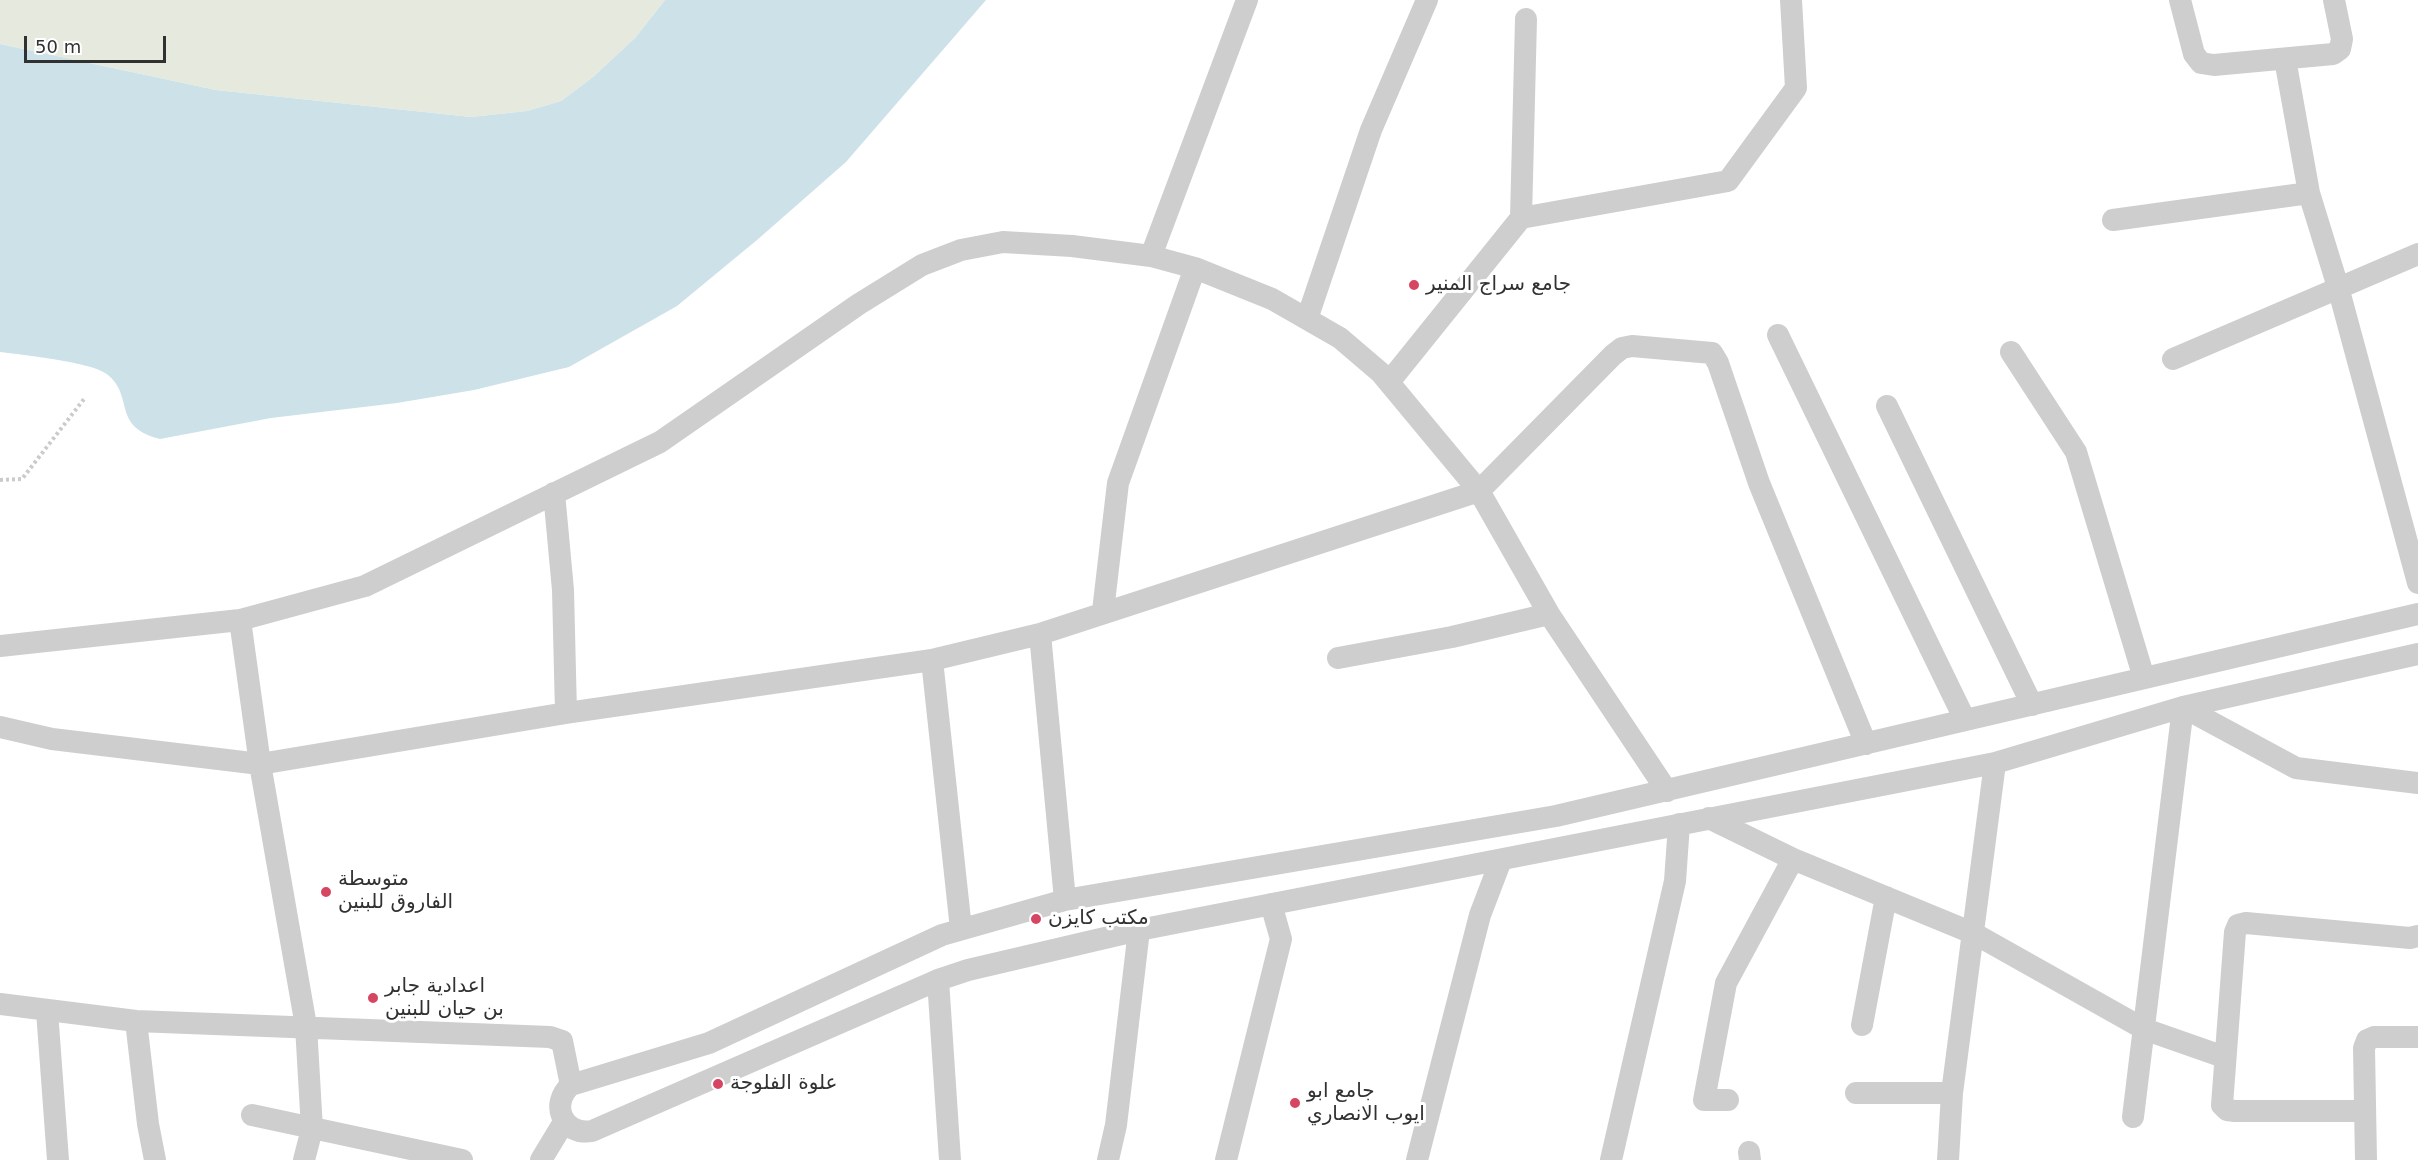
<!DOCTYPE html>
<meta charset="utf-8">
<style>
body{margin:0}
#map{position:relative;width:2418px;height:1160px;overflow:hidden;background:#fff;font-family:"DejaVu Sans",sans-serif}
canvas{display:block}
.scale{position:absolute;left:24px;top:36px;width:142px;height:27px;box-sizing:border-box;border:3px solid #313131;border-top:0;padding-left:8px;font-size:18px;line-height:21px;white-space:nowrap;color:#313131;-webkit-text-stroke:4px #fff;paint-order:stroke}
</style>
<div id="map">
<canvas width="2418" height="1160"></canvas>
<div class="scale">50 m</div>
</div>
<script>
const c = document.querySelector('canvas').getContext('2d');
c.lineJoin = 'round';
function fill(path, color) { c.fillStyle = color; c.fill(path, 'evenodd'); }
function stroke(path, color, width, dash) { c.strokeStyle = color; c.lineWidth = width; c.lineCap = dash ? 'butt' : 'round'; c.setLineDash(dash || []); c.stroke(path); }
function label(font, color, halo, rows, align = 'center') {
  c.font = font + ' "DejaVu Sans","Noto Sans Arabic",sans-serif'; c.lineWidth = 6; c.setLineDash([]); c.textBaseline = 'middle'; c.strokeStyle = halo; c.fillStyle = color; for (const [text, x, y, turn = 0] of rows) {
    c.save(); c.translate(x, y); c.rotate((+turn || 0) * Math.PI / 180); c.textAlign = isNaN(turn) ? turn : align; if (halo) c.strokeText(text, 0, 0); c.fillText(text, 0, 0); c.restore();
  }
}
fill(new Path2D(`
 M 0,0 L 665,0 L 635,38 L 593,77 L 561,101 L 527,111 L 471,117 L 216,90 L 0,44 Z`), '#e6eade');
fill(new Path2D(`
 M 665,0 L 986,0 L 846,162 L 757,240 L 677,306 L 569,367 L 474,390 L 397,403 L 271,418 L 160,439 C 111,426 135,398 108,375 C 94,362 22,355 0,352 L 0,44 L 216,90 L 471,117 L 527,111 L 561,101 L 593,77 L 635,38 Z`), '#cde1e8');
stroke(new Path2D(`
 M 0,480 L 22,479 L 84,399`), '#cbcbcb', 4, [3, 3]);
stroke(new Path2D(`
 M 2180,0 L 2194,54 L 2201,63 L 2214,65 L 2333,54 L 2340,49 L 2342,39 L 2334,0
 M 2285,59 L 2309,193 L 2338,287 L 2418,583
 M 1521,218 L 1728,181 L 1796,88 L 1791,0
 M 2113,220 L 2309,193
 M 1151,256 L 1247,0
 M 1307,319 L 1371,130 L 1427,0
 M 1778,335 L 1965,720
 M 2011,352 L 2076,452 L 2144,678
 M 2173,359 L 2418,254
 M 1389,382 L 1521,218 L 1526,19
 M 1887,406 L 2032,705
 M 554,493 L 563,590 L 566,713
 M 1103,611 L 1118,483 L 1195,268
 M 2418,614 L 1556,816 L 1065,900 L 942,935 L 709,1043 L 571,1085 C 549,1104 563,1136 592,1131 L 938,980 L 968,970 L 1139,930 L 1995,763 L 2183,707 L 2418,654
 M 240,620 L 260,764 L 306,1026 L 312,1129 L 304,1160
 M 1040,634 L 1065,900
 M 0,646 L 240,620 L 365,586 L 660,442 L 859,304 L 922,265 L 961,250 L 1003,242 L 1072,246 L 1151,256 L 1195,268 L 1272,299 L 1340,338 L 1381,373 L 1479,491 L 1549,614 L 1667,791
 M 1338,658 L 1452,637 L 1549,614
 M 932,660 L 961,929
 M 0,727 L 52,739 L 260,764 L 566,713 L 932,660 L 1040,634 L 1479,491 L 1613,355 L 1622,348 L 1632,346 L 1712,353 L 1718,363 L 1759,483 L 1866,744
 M 1709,818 L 1793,859 L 1975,934 L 2144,1029 L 2224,1057
 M 938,980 L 950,1160
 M 0,1004 L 136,1021 L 550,1037 L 562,1041 L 571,1085
 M 47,1011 L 58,1160
 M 136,1021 L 148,1124 L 155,1160
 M 1862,1025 L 1886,897
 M 1856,1093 L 1952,1093
 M 1728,1100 L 1704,1100 L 1726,983 L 1793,859
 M 2364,1111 L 2235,1111 L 2227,1110 L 2222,1105 L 2235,932 L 2238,925 L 2246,923 L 2410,938 L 2418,936
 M 252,1115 L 462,1160
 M 2133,1117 L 2183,707 L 2296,768 L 2418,783
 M 1749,1152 L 1750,1160
 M 541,1160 L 564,1122
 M 1108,1160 L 1116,1125 L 1139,930
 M 1226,1160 L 1281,939 L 1271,904
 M 1417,1160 L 1480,915 L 1501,860
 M 1611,1160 L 1675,881 L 1679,824
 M 1948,1160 L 1952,1093 L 1995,763
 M 2366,1160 L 2364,1048 L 2367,1040 L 2374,1037 L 2418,1037`), '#cecece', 22);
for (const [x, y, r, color] of [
 [1414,285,6,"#d64662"],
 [326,892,6,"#d64662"],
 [1036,919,6,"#d64662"],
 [373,998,6,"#d64662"],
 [718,1084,6,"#d64662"],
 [1295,1103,6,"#d64662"]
]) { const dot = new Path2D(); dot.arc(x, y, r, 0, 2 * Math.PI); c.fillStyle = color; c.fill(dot); stroke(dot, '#fff', 2); }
label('20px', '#313131', '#fff', [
 ["جامع سراج المنير",1426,285],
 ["متوسطة",338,880],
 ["الفاروق للبنين",338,903],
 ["مكتب كايزن",1048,919],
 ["اعدادية جابر",385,987],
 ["بن حيان للبنين",385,1010],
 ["علوة الفلوجة",730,1084],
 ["جامع ابو",1307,1092],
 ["ايوب الانصاري",1307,1115]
], 'left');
</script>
